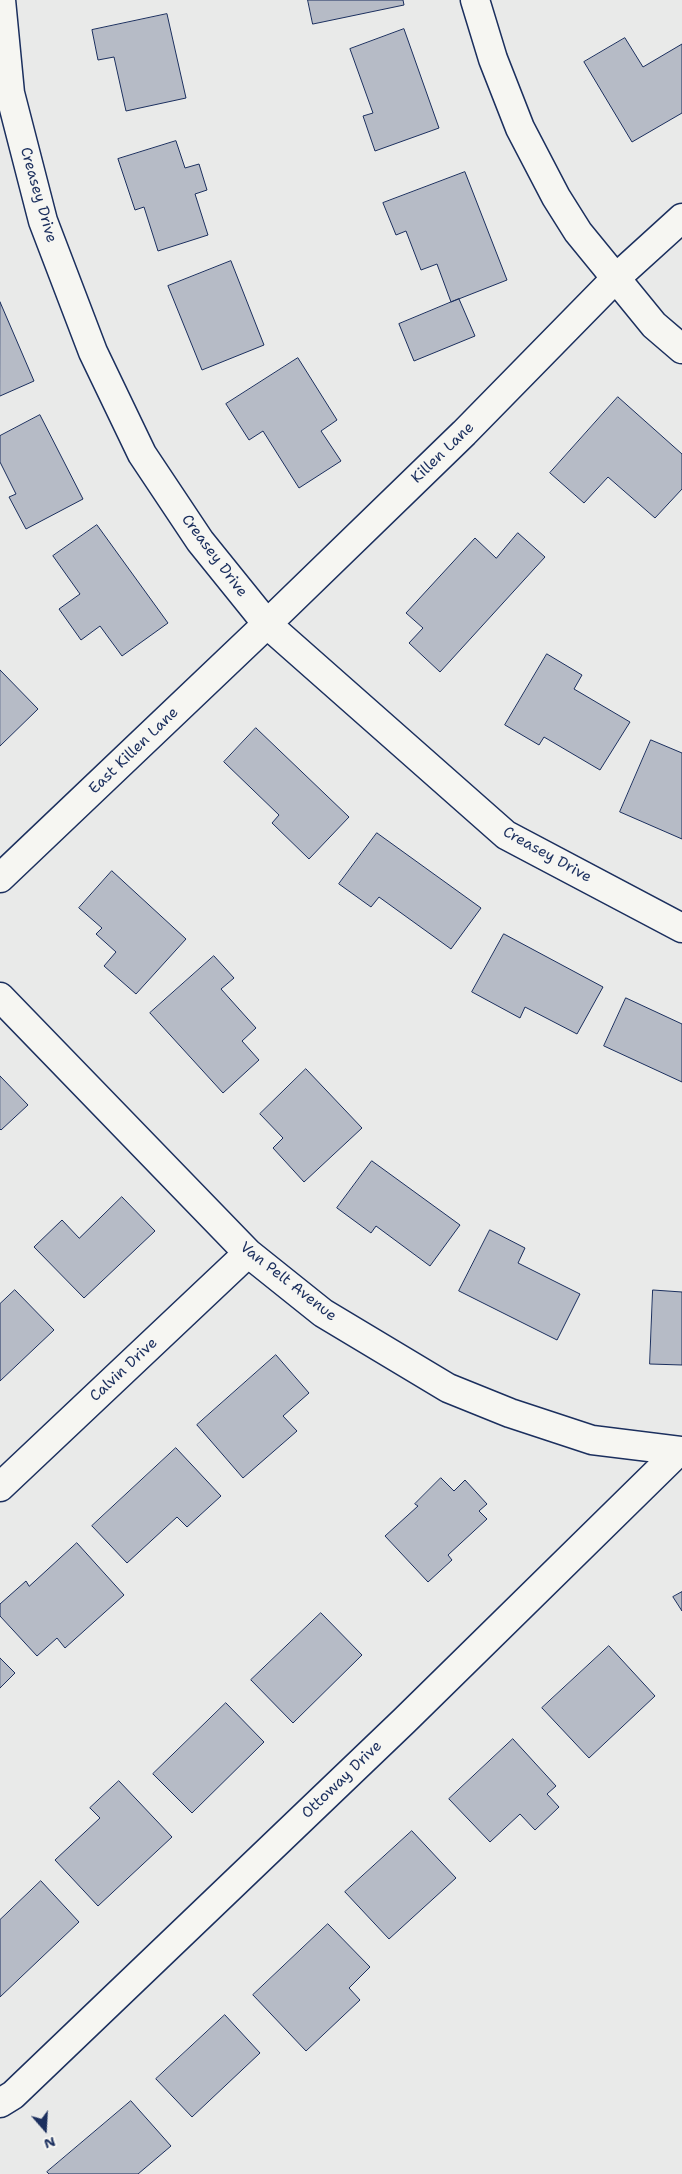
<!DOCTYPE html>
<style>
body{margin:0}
#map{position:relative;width:682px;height:2174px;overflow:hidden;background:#e9eae9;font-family:"Shantell Sans",sans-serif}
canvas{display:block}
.north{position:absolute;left:20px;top:2104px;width:50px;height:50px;-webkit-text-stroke:4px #f6f6f2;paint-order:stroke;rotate:161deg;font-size:14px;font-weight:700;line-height:20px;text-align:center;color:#1b2f5e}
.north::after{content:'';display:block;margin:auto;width:18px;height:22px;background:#1b2f5e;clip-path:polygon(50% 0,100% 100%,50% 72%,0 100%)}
</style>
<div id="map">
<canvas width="682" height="2174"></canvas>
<div class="north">N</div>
</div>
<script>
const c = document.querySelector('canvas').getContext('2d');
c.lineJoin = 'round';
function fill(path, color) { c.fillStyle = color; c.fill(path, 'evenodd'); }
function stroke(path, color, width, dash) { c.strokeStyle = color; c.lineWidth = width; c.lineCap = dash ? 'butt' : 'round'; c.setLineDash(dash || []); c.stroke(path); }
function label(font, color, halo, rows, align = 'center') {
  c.font = font + ' "Shantell Sans",sans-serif'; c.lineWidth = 5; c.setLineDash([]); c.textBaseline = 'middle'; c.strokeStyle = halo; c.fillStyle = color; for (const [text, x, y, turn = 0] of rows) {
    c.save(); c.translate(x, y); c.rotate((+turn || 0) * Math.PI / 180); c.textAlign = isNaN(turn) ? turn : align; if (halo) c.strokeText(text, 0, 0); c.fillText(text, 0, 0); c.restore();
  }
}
const building = new Path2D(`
 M 308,0 L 403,0 L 404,5 L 313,24 Z
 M 167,14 L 186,98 L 126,111 L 114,57 L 98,60 L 92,30 Z
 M 404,29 L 439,128 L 375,151 L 363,116 L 373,113 L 350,49 Z
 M 625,38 L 643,67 L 682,44 L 682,113 L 632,142 L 584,62 Z
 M 176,141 L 185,168 L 199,164 L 207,190 L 195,194 L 208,235 L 158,251 L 144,207 L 135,210 L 118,159 Z
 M 465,172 L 507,280 L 451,302 L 437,264 L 421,270 L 406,231 L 396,235 L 383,203 Z
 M 231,261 L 264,345 L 202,370 L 168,286 Z
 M 459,299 L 475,336 L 414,361 L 399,324 Z
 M 0,302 L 34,381 L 0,396 Z
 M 298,358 L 337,420 L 321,431 L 341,461 L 299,488 L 263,431 L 249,440 L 226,404 Z
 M 618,397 L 682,454 L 682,489 L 655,518 L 608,477 L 584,503 L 550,473 Z
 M 40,415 L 83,499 L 26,529 L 9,497 L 16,494 L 0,462 L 0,436 Z
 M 97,525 L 168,623 L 122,656 L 100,626 L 81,640 L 59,609 L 80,594 L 53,556 Z
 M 518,533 L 545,557 L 440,672 L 409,643 L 423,628 L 406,613 L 475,538 L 496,558 Z
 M 547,654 L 582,675 L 574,689 L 630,722 L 600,770 L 544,737 L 539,745 L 505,725 Z
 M 0,670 L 38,709 L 0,746 Z
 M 256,728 L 349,817 L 309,859 L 272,823 L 279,815 L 224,762 Z
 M 651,740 L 682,753 L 682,839 L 620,812 Z
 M 377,833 L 481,908 L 451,949 L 379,897 L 371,907 L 339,884 Z
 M 112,871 L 186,939 L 136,994 L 104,966 L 116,952 L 96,934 L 102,928 L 79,908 Z
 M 504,934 L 603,987 L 577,1034 L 525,1007 L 520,1018 L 472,992 Z
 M 214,956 L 234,978 L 221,989 L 256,1028 L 242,1041 L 259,1060 L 223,1093 L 150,1013 Z
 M 626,998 L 682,1024 L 682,1082 L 604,1046 Z
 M 306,1069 L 362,1128 L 304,1182 L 273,1148 L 283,1138 L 260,1114 Z
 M 0,1076 L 28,1105 L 1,1130 L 0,1129 Z
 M 372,1161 L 460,1225 L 430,1266 L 376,1226 L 371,1233 L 337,1208 Z
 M 122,1197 L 155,1231 L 84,1298 L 34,1247 L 62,1220 L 79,1238 Z
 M 490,1230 L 525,1248 L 518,1263 L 580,1294 L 557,1340 L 459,1291 Z
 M 15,1290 L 54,1330 L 0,1381 L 0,1304 Z
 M 653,1290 L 682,1292 L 682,1365 L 650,1364 Z
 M 276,1355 L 309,1393 L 283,1416 L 297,1431 L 243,1478 L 197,1425 Z
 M 176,1448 L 221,1496 L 187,1527 L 177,1517 L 127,1563 L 92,1526 Z
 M 441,1478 L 454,1491 L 465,1480 L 487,1504 L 479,1511 L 487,1519 L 448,1555 L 452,1560 L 428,1582 L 385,1536 L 418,1506 L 415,1504 Z
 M 77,1543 L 124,1595 L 65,1648 L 57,1638 L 37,1656 L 0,1616 L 0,1604 L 26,1581 L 29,1586 Z
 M 682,1592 L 682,1611 L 673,1597 Z
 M 321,1613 L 362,1655 L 293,1723 L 251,1680 Z
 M 609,1646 L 655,1696 L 589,1758 L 542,1708 Z
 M 0,1658 L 15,1673 L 0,1688 Z
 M 226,1703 L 264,1742 L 192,1813 L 153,1774 Z
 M 513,1739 L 556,1786 L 547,1794 L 559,1807 L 535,1830 L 520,1814 L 490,1842 L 449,1799 Z
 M 119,1781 L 172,1837 L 98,1906 L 55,1860 L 100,1818 L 90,1808 Z
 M 412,1831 L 456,1878 L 389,1939 L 345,1892 Z
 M 41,1881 L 79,1922 L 0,1997 L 0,1920 Z
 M 328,1924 L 370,1967 L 349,1988 L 360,2000 L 306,2051 L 253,1995 Z
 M 225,2015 L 260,2053 L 192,2117 L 156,2079 Z
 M 131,2101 L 171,2146 L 138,2174 L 49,2174 L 47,2172 Z`);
fill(building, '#b6bbc6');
stroke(building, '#1b2f5e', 1);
const minor = new Path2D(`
 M 1,0 L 10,93 L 43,221 L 93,352 L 142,454 L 200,541 L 267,624 L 506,835 L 682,928
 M 475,0 L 493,59 L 520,128 L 556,197 L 578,232 L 654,325 L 682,349
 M 0,878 L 267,624 L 464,433 L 616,278 L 682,218
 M 0,997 L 248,1253 L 323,1313 L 448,1388 L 510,1413 L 592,1440 L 682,1451
 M 0,1487 L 248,1253
 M 0,2103 L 13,2095 L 404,1721 L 679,1451`);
stroke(minor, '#1b2f5e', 31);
stroke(minor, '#f6f6f2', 28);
label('15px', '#1b2f5e', '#f6f6f2', [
 ["Creasey Drive",38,195,74],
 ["Killen Lane",443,453,-44],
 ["Creasey Drive",214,556,53],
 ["East Killen Lane",134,751,-44],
 ["Creasey Drive",547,855,29],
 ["Van Pelt Avenue",288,1282,38],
 ["Calvin Drive",124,1370,-43],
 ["Ottoway Drive",342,1780,-44]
]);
</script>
